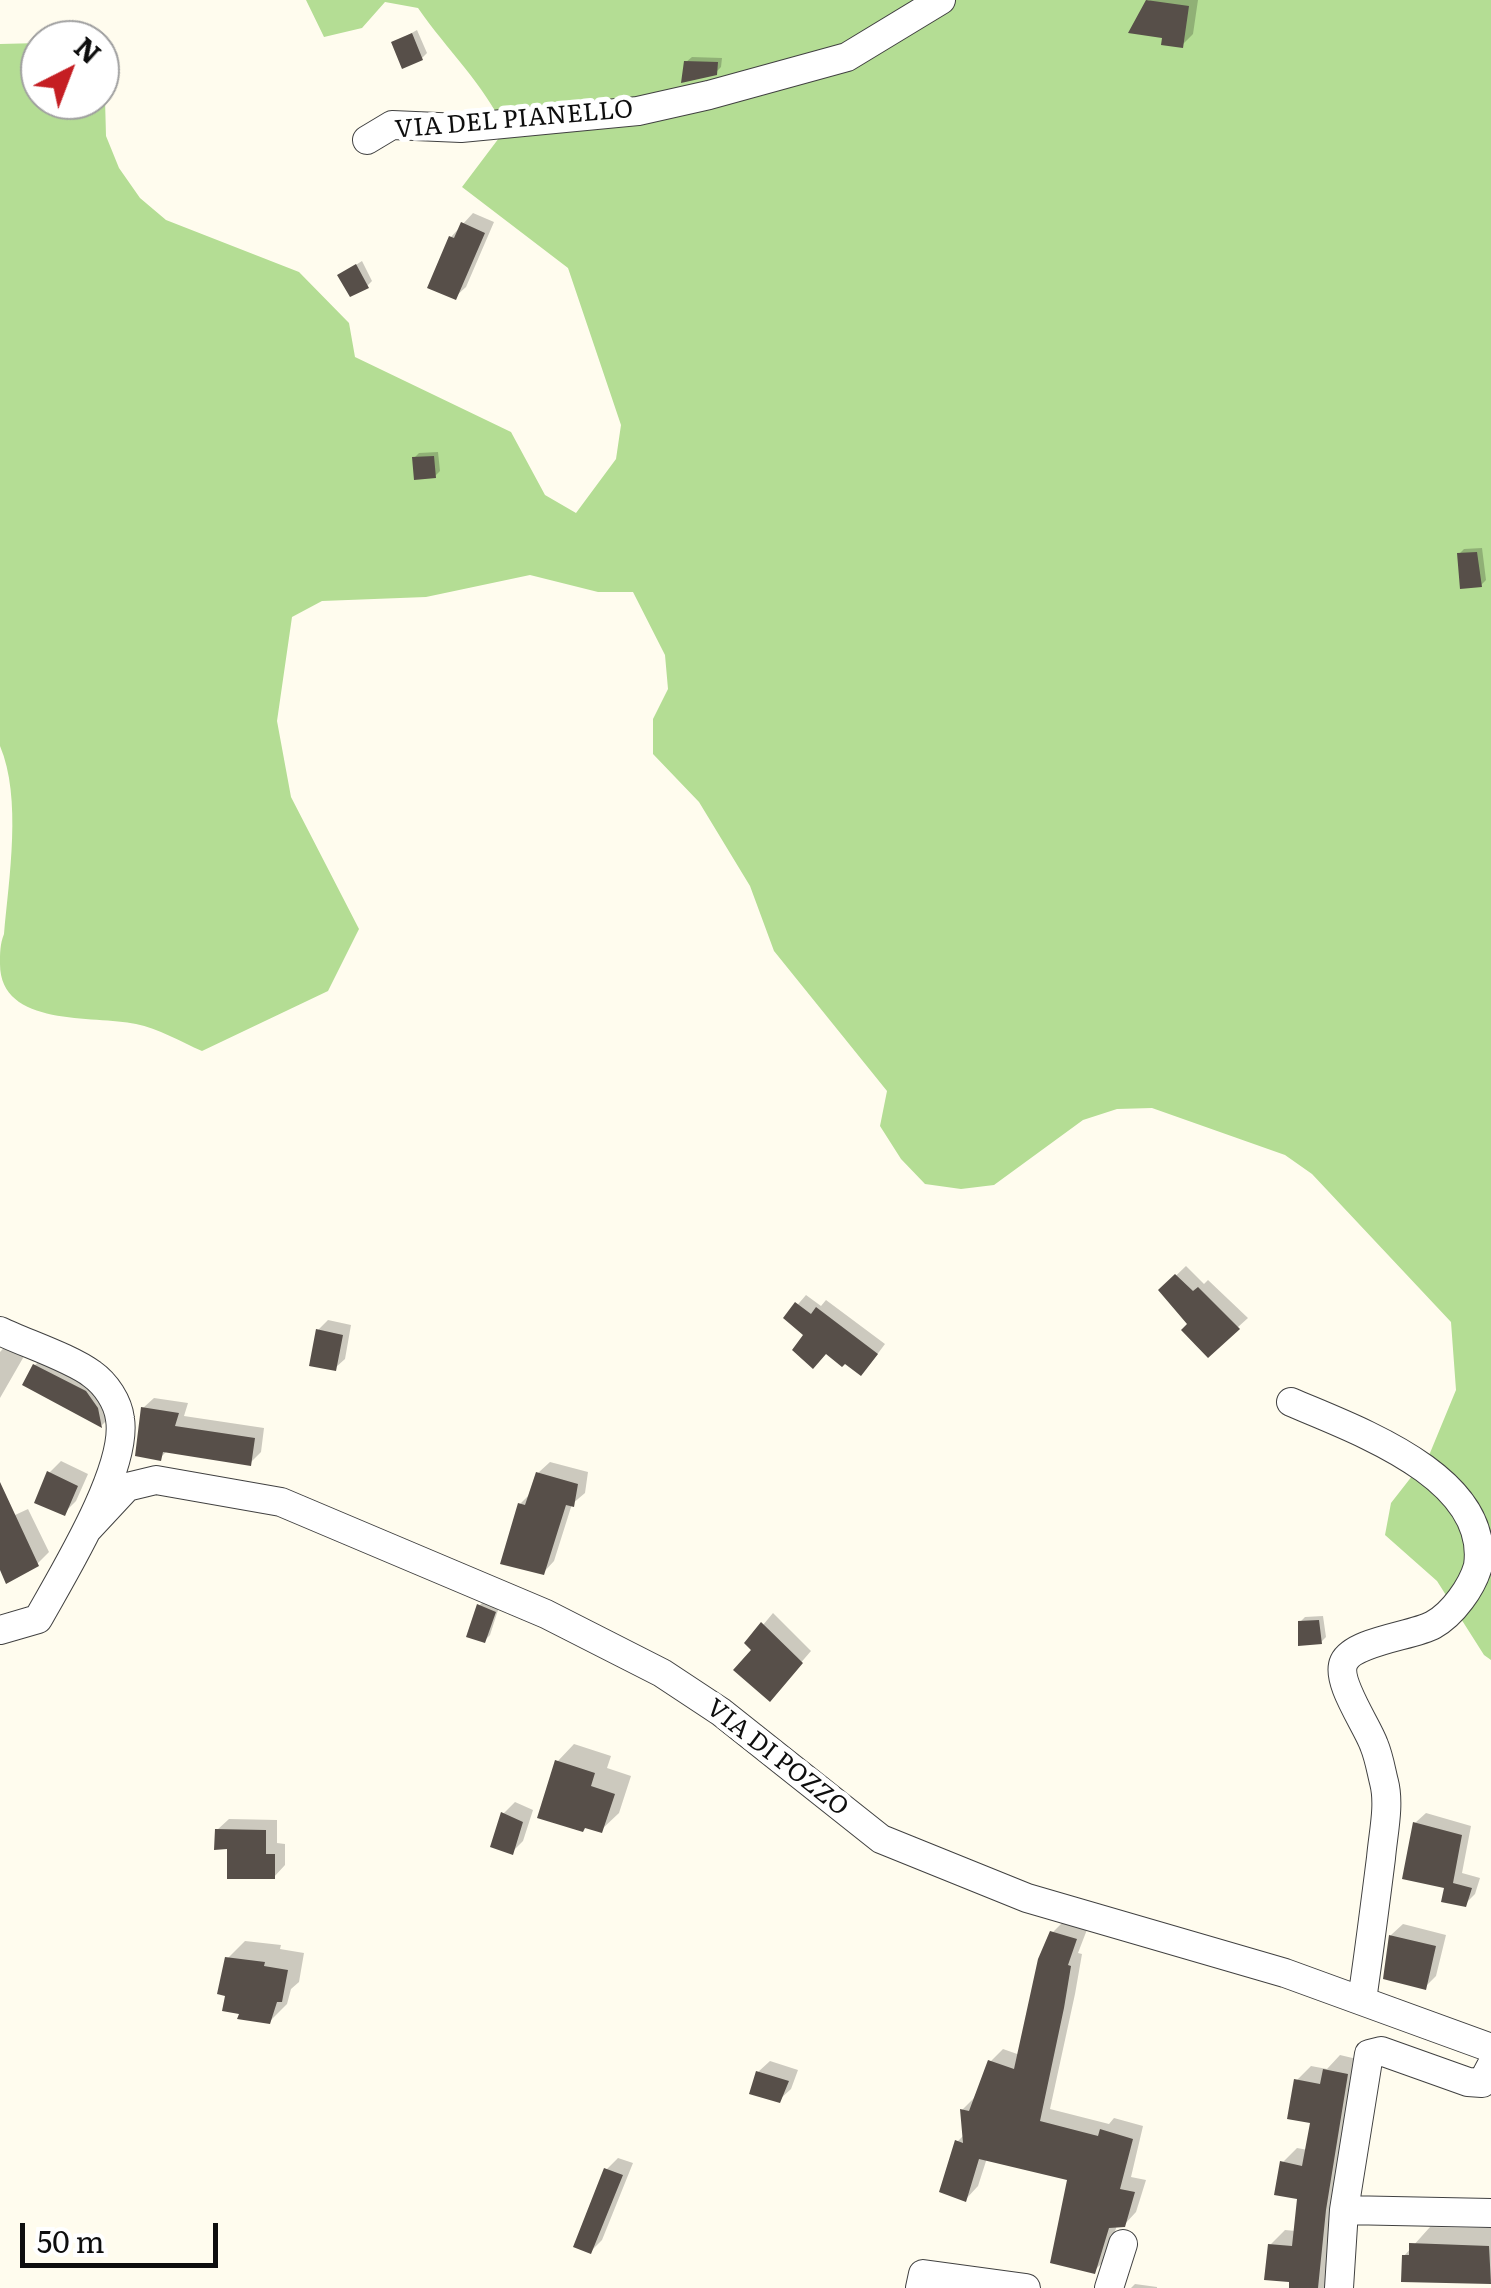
<!DOCTYPE html>
<style>
body{margin:0}
#map{position:relative;width:1491px;height:2288px;overflow:hidden;background:#fffcee;font-family:Literata,serif}
canvas{display:block}
.north{position:absolute;left:20px;top:20px;width:100px;height:100px;box-sizing:border-box;background:#fff;border:2px solid #9f9f9f;border-radius:50%;rotate:42deg;font-size:28px;font-weight:700;line-height:40px;text-align:center;color:#0e0e0e}
.north::after{content:'';display:block;margin:auto;width:35px;height:45px;background:#c51e23;clip-path:polygon(50% 0,100% 100%,50% 72%,0 100%)}
.scale{position:absolute;left:20px;top:2223px;width:198px;height:45px;box-sizing:border-box;border:5px solid #0e0e0e;border-top:0;padding-left:12px;font-size:30px;line-height:35px;white-space:nowrap;color:#0e0e0e;-webkit-text-stroke:8px #fff;paint-order:stroke}
</style>
<div id="map">
<canvas width="1491" height="2288"></canvas>
<div class="north">N</div>
<div class="scale">50 m</div>
</div>
<script>
const c = document.querySelector('canvas').getContext('2d');
c.lineJoin = 'round';
function fill(path, color) { c.fillStyle = color; c.fill(path, 'evenodd'); }
function stroke(path, color, width, dash) { c.strokeStyle = color; c.lineWidth = width; c.lineCap = dash ? 'butt' : 'round'; c.setLineDash(dash || []); c.stroke(path); }
function label(font, color, halo, rows, align = 'center') {
  c.font = font + ' Literata,serif'; c.lineWidth = 10; c.setLineDash([]); c.textBaseline = 'middle'; c.strokeStyle = halo; c.fillStyle = color; for (const [text, x, y, turn = 0] of rows) {
    c.save(); c.translate(x, y); c.rotate((+turn || 0) * Math.PI / 180); c.textAlign = isNaN(turn) ? turn : align; if (halo) c.strokeText(text, 0, 0); c.fillText(text, 0, 0); c.restore();
  }
}
fill(new Path2D(`
 M 306,0 L 1491,0 L 1491,1660 L 1484,1655 L 1437,1581 L 1385,1535 L 1391,1503 L 1430,1453 L 1456,1390 L 1451,1322 L 1312,1174 L 1285,1155 L 1152,1108 L 1117,1109 L 1083,1120 L 994,1185 L 961,1189 L 925,1184 L 901,1159 L 880,1126 L 887,1091 L 774,951 L 750,886 L 699,802 L 653,754 L 653,719 L 668,689 L 665,655 L 633,592 L 598,592 L 530,575 L 426,597 L 322,601 L 292,617 L 277,721 L 291,797 L 359,929 L 328,991 L 202,1051 C 181,1042 158,1028 136,1024 C 94,1015 0,1028 0,964 C 0,953 0,944 4,934 C 9,878 22,798 0,746 L 0,44 L 40,43 L 40,100 L 100,100 L 100,86 L 105,99 L 106,136 L 119,168 L 140,198 L 166,220 L 299,272 L 349,323 L 355,357 L 511,432 L 545,495 L 576,513 L 616,459 L 621,425 L 568,268 L 462,187 L 505,130 C 484,84 447,50 418,8 L 385,2 L 362,28 L 324,37 Z`), '#b4dd94');
fill(new Path2D(`
 M 1150,0 L 1198,0 L 1193,34 L 1182,45 L 1148,2 Z
 M 417,30 L 427,53 L 422,58 L 394,43 Z
 M 692,57 L 722,58 L 721,67 L 716,72 L 686,62 Z
 M 473,213 L 494,222 L 466,287 L 455,297 L 451,237 Z
 M 362,261 L 372,281 L 367,286 L 340,275 Z
 M 438,452 L 440,471 L 435,476 L 414,458 L 419,453 Z
 M 1482,548 L 1486,580 L 1481,585 L 1459,554 L 1464,549 Z
 M 1186,1266 L 1204,1284 L 1208,1280 L 1248,1318 L 1208,1354 L 1190,1324 L 1161,1290 Z
 M 806,1295 L 821,1306 L 826,1300 L 885,1344 L 870,1364 L 787,1317 Z
 M 328,1320 L 351,1325 L 345,1359 L 335,1368 L 318,1330 Z
 M 10,1341 L 27,1351 L 0,1398 L 0,1352 Z
 M 46,1355 L 85,1373 L 112,1415 L 102,1425 L 25,1384 L 35,1365 Z
 M 154,1398 L 188,1403 L 184,1416 L 264,1428 L 261,1452 L 250,1463 L 168,1450 L 160,1458 L 143,1408 Z
 M 61,1461 L 88,1474 L 76,1501 L 64,1513 L 38,1501 L 50,1472 Z
 M 550,1462 L 588,1472 L 585,1493 L 572,1504 L 554,1561 L 543,1573 L 520,1504 L 532,1492 L 538,1473 Z
 M 28,1509 L 49,1552 L 37,1564 L 0,1565 L 0,1522 Z
 M 484,1601 L 499,1607 L 490,1635 L 485,1640 L 479,1606 Z
 M 773,1613 L 811,1651 L 779,1688 L 748,1643 Z
 M 1323,1616 L 1326,1637 L 1321,1642 L 1300,1622 L 1305,1617 Z
 M 574,1744 L 611,1756 L 607,1768 L 631,1776 L 619,1813 L 601,1830 L 557,1762 Z
 M 515,1802 L 533,1810 L 523,1841 L 512,1852 L 503,1814 Z
 M 1426,1813 L 1471,1826 L 1462,1873 L 1480,1878 L 1475,1894 L 1465,1904 L 1447,1886 L 1415,1823 Z
 M 229,1819 L 277,1820 L 277,1843 L 285,1844 L 285,1865 L 274,1877 L 230,1847 L 217,1830 Z
 M 1065,1920 L 1088,1927 L 1078,1953 L 1082,1954 L 1075,1994 L 1050,2109 L 1109,2124 L 1114,2118 L 1143,2126 L 1131,2177 L 1146,2180 L 1136,2212 L 1124,2225 L 1117,2225 L 1107,2258 L 1094,2271 L 1070,2178 L 987,2158 L 978,2186 L 966,2199 L 957,2142 L 965,2134 L 962,2110 L 974,2098 L 991,2061 L 1003,2049 L 1020,2055 L 1053,1932 Z
 M 1403,1924 L 1446,1935 L 1436,1976 L 1425,1987 L 1385,1978 L 1391,1935 Z
 M 245,1941 L 281,1945 L 280,1949 L 304,1953 L 299,1982 L 291,1989 L 287,2004 L 270,2021 L 228,1958 Z
 M 1340,2055 L 1361,2060 L 1330,2288 L 1291,2288 L 1292,2280 L 1270,2245 L 1285,2230 L 1296,2231 L 1299,2197 L 1282,2163 L 1297,2148 L 1308,2150 L 1313,2121 L 1296,2081 L 1311,2066 L 1327,2069 Z
 M 770,2061 L 798,2070 L 791,2089 L 779,2100 L 758,2072 Z
 M 618,2158 L 633,2163 L 602,2240 L 591,2251 L 606,2170 Z
 M 1430,2227 L 1491,2228 L 1491,2281 L 1404,2279 L 1404,2256 Z
 M 1135,2284 L 1157,2287 L 1157,2288 L 1131,2288 Z`), '#0003');
fill(new Path2D(`
 M 1146,0 L 1189,6 L 1183,48 L 1161,45 L 1162,38 L 1128,33 Z
 M 412,33 L 423,60 L 402,69 L 391,42 Z
 M 684,61 L 718,62 L 717,75 L 681,83 Z
 M 461,222 L 485,233 L 456,300 L 427,288 L 449,236 L 454,238 Z
 M 356,264 L 369,288 L 350,297 L 337,275 Z
 M 434,456 L 436,478 L 414,480 L 412,457 Z
 M 1477,552 L 1482,587 L 1460,589 L 1457,553 Z
 M 1175,1274 L 1193,1291 L 1198,1287 L 1240,1329 L 1208,1358 L 1181,1330 L 1187,1324 L 1158,1290 Z
 M 795,1302 L 811,1314 L 816,1307 L 878,1354 L 861,1376 L 845,1364 L 842,1367 L 826,1354 L 813,1369 L 792,1350 L 803,1335 L 783,1318 Z
 M 316,1329 L 343,1335 L 336,1371 L 309,1366 Z
 M 33,1364 L 86,1391 L 98,1408 L 102,1428 L 22,1385 Z
 M 141,1407 L 179,1413 L 175,1426 L 255,1438 L 251,1466 L 163,1452 L 161,1461 L 135,1456 Z
 M 47,1471 L 78,1486 L 65,1516 L 34,1503 Z
 M 536,1472 L 578,1484 L 574,1507 L 566,1505 L 544,1575 L 500,1564 L 518,1503 L 525,1505 Z
 M 0,1482 L 39,1566 L 6,1584 L 0,1570 Z
 M 477,1604 L 496,1612 L 485,1643 L 466,1637 Z
 M 1319,1620 L 1322,1644 L 1298,1646 L 1298,1621 Z
 M 761,1622 L 803,1663 L 770,1702 L 733,1670 L 751,1650 L 744,1643 Z
 M 555,1760 L 595,1773 L 591,1786 L 615,1794 L 602,1833 L 585,1828 L 583,1832 L 537,1818 Z
 M 501,1812 L 523,1822 L 513,1855 L 490,1847 Z
 M 1413,1822 L 1462,1835 L 1453,1883 L 1472,1888 L 1466,1907 L 1441,1902 L 1444,1888 L 1402,1879 Z
 M 215,1829 L 266,1830 L 266,1854 L 275,1854 L 275,1879 L 227,1879 L 227,1849 L 214,1850 Z
 M 1050,1931 L 1077,1939 L 1068,1965 L 1071,1966 L 1064,2008 L 1040,2121 L 1098,2136 L 1100,2129 L 1133,2139 L 1120,2189 L 1135,2192 L 1125,2227 L 1109,2228 L 1095,2274 L 1050,2263 L 1067,2180 L 979,2159 L 966,2202 L 939,2192 L 955,2140 L 963,2143 L 960,2109 L 969,2111 L 988,2060 L 1014,2069 L 1038,1959 Z
 M 1389,1935 L 1436,1946 L 1426,1990 L 1383,1979 Z
 M 225,1957 L 265,1962 L 264,1966 L 288,1970 L 282,2002 L 277,2002 L 270,2024 L 237,2019 L 239,2014 L 222,2011 L 225,1996 L 217,1994 Z
 M 1323,2069 L 1348,2074 L 1326,2210 L 1318,2288 L 1289,2288 L 1289,2282 L 1264,2280 L 1268,2244 L 1292,2246 L 1297,2199 L 1274,2195 L 1280,2161 L 1302,2166 L 1310,2123 L 1287,2119 L 1294,2079 L 1320,2084 Z
 M 756,2071 L 789,2081 L 780,2103 L 749,2094 Z
 M 604,2168 L 623,2175 L 591,2254 L 573,2247 Z
 M 1409,2243 L 1489,2246 L 1491,2284 L 1401,2282 L 1402,2255 L 1409,2255 Z`), '#574f49');
const street = new Path2D(`
 M 367,140 L 392,125 L 461,128 L 638,111 L 709,95 L 847,57 L 941,0
 M 0,1331 C 25,1343 71,1358 92,1374 C 106,1384 118,1402 120,1419 C 128,1469 63,1574 38,1619 L 0,1630
 M 1291,1402 C 1353,1429 1491,1476 1478,1566 C 1472,1587 1453,1614 1433,1625 C 1413,1636 1354,1641 1344,1662 C 1335,1681 1367,1725 1374,1745 C 1379,1757 1381,1770 1384,1782 C 1390,1805 1383,1834 1381,1858 C 1375,1905 1369,1953 1362,2000
 M 87,1530 L 127,1487 L 156,1480 L 281,1502 L 546,1614 L 662,1673 L 721,1712 L 881,1839 L 1027,1898 L 1285,1973 L 1491,2048
 M 1344,2210 L 1491,2213
 M 920,2288 L 923,2274 L 1026,2288
 M 1109,2288 L 1123,2244
 M 1339,2288 L 1344,2210 L 1369,2054 L 1381,2051 L 1468,2082 L 1482,2083 L 1491,2066`);
stroke(street, '#414141', 30);
stroke(street, '#fff', 28);
label('25px', '#0e0e0e', '#fff', [
 ["VIA DEL PIANELLO",514,120,-5],
 ["VIA DI POZZO",777,1758,38]
]);
</script>
